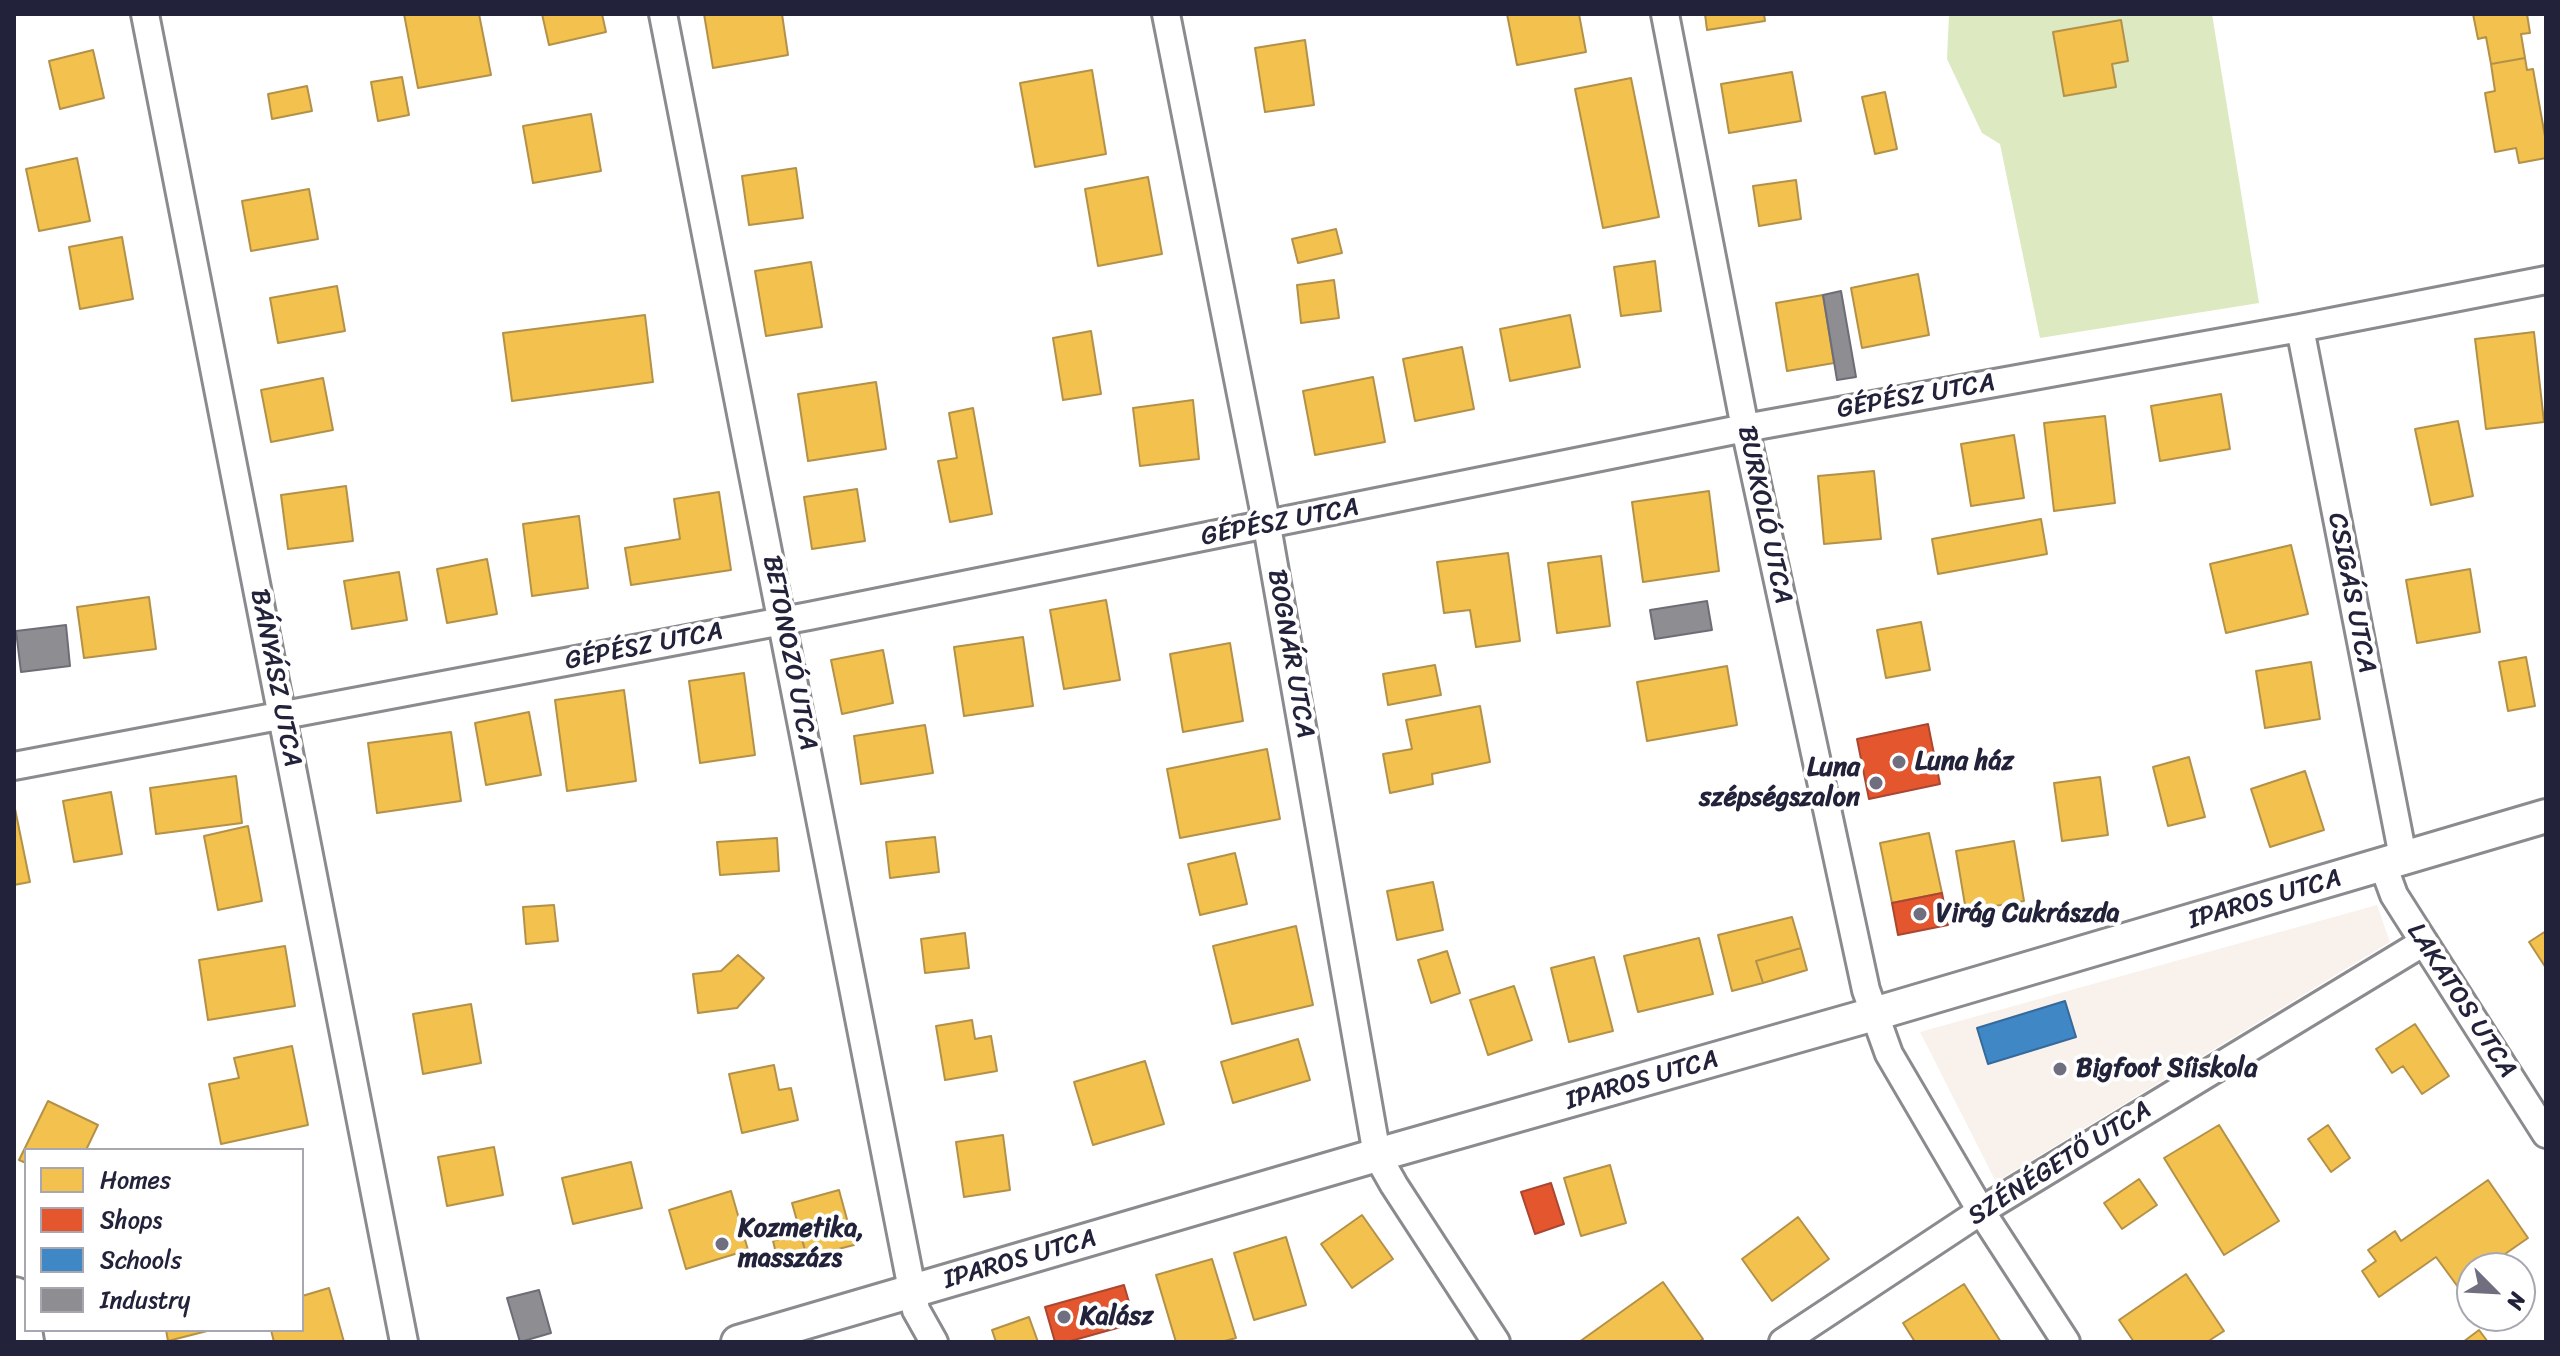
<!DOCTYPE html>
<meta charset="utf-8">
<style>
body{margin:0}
#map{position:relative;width:2560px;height:1356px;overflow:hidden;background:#fff;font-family:Sriracha,sans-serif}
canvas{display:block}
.frame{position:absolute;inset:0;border:16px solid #22223b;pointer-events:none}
.legend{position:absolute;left:24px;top:1148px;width:280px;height:184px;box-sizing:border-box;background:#fff;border:2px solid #a7a7b1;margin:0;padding:10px 14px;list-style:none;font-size:24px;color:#22223b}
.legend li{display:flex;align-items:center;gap:16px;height:40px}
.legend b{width:40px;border:2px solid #a7a7b1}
.north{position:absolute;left:2456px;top:1252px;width:80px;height:80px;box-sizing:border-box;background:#fff;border:2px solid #a7a7b1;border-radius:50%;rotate:114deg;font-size:22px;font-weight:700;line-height:32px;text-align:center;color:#22223b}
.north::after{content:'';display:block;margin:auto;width:28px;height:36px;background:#6f6f80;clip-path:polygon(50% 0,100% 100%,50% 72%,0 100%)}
</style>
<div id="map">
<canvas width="2560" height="1356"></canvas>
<div class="frame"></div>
<ul class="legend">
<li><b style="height:22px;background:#f2c14e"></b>Homes</li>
<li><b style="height:22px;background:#e4572e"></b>Shops</li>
<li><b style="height:22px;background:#3f88c5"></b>Schools</li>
<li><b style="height:22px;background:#8d8d92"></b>Industry</li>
</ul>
<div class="north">N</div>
</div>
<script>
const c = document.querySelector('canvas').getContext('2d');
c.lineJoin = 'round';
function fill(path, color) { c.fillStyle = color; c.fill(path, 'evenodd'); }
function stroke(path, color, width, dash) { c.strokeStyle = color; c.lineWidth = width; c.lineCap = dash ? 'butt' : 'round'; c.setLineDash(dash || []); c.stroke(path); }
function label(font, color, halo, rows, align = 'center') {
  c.font = font + ' Sriracha,sans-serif'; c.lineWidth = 8; c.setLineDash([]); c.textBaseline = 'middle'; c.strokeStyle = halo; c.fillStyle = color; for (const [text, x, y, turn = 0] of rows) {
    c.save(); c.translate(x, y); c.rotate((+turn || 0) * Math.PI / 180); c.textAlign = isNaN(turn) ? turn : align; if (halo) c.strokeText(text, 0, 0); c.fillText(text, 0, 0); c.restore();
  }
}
fill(new Path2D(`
 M 2377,905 L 2390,942 L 1996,1182 L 1920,1032 Z`), '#f9f2ec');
fill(new Path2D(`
 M 1949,14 L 2212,14 L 2259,303 L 2040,338 L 2000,144 L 1982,133 L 1947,59 Z`), '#dde9c0');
const homes = new Path2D(`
 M 404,14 L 479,14 L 491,75 L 418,88 Z
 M 542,14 L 602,14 L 606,32 L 549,45 Z
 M 704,14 L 782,14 L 788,55 L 713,68 Z
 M 1507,14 L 1579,14 L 1586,52 L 1517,65 Z
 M 1705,14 L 1764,14 L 1765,21 L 1707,30 Z
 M 2473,14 L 2527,14 L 2530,33 L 2521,34 L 2525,58 L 2491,64 L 2486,37 L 2478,39 Z
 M 2121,20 L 2128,61 L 2112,64 L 2116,87 L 2064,96 L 2053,32 Z
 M 1305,40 L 1314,105 L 1265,112 L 1255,48 Z
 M 93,50 L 104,98 L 60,109 L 49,61 Z
 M 2525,58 L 2527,70 L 2533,69 L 2546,142 L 2546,158 L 2519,163 L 2516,148 L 2495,152 L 2485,93 L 2495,91 L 2491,64 Z
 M 1092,70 L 1106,154 L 1035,167 L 1020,83 Z
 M 1792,72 L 1801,121 L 1729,133 L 1721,84 Z
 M 402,77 L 409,115 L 378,121 L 371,82 Z
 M 1631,78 L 1659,217 L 1603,228 L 1575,89 Z
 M 307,86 L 312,111 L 272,119 L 268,94 Z
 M 1885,92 L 1897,149 L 1875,154 L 1862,97 Z
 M 591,114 L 601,171 L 533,183 L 523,126 Z
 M 77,158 L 90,221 L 39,231 L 26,169 Z
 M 796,168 L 803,218 L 749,225 L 742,176 Z
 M 1148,177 L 1162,254 L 1098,266 L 1085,189 Z
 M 1796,180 L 1801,219 L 1759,226 L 1753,186 Z
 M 309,189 L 318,239 L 251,251 L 242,201 Z
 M 1336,229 L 1342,253 L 1298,263 L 1292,239 Z
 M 122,237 L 133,299 L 80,309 L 69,247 Z
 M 1655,261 L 1661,311 L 1621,316 L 1614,267 Z
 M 811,262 L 822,327 L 766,336 L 755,271 Z
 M 1918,274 L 1929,335 L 1862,348 L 1851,288 Z
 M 1334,280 L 1339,318 L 1301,323 L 1297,285 Z
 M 337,286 L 345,331 L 278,343 L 270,298 Z
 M 1823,295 L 1834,363 L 1787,371 L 1776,303 Z
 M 645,315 L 653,382 L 512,401 L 503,333 Z
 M 1570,315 L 1580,367 L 1510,381 L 1500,329 Z
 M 1091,331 L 1101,394 L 1063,400 L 1053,338 Z
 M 2534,332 L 2544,422 L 2486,429 L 2475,339 Z
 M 1462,347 L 1474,409 L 1415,421 L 1403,359 Z
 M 1373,377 L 1385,442 L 1315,455 L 1303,391 Z
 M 323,378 L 333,430 L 271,442 L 261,390 Z
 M 876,382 L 886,449 L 808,461 L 798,394 Z
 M 2221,394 L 2230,449 L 2160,461 L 2151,406 Z
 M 1193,400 L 1199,459 L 1140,466 L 1133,408 Z
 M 973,408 L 992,514 L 950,522 L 938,461 L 957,458 L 949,413 Z
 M 2105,416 L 2115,503 L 2054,511 L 2044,423 Z
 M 2458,421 L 2473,496 L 2431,505 L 2415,429 Z
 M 2014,435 L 2024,498 L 1971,506 L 1961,444 Z
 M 1874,471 L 1881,539 L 1824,544 L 1818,476 Z
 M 346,486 L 353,541 L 288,549 L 281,495 Z
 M 857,489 L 865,541 L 812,549 L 804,497 Z
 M 1709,491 L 1719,571 L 1643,582 L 1632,502 Z
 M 719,492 L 731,570 L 631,585 L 625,548 L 680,539 L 674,499 Z
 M 579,516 L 588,588 L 532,596 L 523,524 Z
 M 2041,519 L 2047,554 L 1938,574 L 1932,539 Z
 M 2291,545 L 2308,614 L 2226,633 L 2210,564 Z
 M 1508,553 L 1520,641 L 1476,647 L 1470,610 L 1444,613 L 1437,562 Z
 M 1601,556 L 1610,626 L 1557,633 L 1548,563 Z
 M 487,559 L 497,614 L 447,623 L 437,569 Z
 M 2470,569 L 2480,632 L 2417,643 L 2406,580 Z
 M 399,572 L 407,620 L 352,629 L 344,581 Z
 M 149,597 L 156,649 L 84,658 L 77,607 Z
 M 1106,600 L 1120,680 L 1064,689 L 1050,610 Z
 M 1921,622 L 1930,670 L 1886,678 L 1877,630 Z
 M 1023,637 L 1033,706 L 964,716 L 954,647 Z
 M 1230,643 L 1243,721 L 1183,732 L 1170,654 Z
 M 883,650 L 893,703 L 842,714 L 831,660 Z
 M 2526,657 L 2535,706 L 2508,711 L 2499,662 Z
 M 2311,662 L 2320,719 L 2265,728 L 2256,671 Z
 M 1435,665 L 1441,695 L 1388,705 L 1383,674 Z
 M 1727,666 L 1737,725 L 1647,741 L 1637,682 Z
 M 744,673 L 755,755 L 700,763 L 689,681 Z
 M 624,690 L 636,781 L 567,791 L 555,700 Z
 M 1480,706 L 1490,762 L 1432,774 L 1433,784 L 1390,793 L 1383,754 L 1412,749 L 1406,720 Z
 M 529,712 L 541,775 L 486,785 L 475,723 Z
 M 925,725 L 933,773 L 861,784 L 854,736 Z
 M 451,732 L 461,801 L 377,813 L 368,743 Z
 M 1267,749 L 1280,819 L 1180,838 L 1167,769 Z
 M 2189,757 L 2205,817 L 2168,826 L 2153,767 Z
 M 2305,771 L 2324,830 L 2270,847 L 2251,789 Z
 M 236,776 L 242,823 L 156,834 L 150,788 Z
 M 2100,777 L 2108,835 L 2062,841 L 2054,783 Z
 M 111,792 L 122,854 L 74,862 L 63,801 Z
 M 14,804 L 30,882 L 14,885 Z
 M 248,826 L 262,901 L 218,910 L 204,836 Z
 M 1929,833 L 1942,893 L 1892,903 L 1880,843 Z
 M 935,837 L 939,872 L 890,878 L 886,842 Z
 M 777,838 L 779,871 L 720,875 L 717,842 Z
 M 2014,841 L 2024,901 L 1966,911 L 1956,851 Z
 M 1235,853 L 1247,904 L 1200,915 L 1188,864 Z
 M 1433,882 L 1443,930 L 1397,940 L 1387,891 Z
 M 554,905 L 558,941 L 526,944 L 523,907 Z
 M 1792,917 L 1801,948 L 1756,961 L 1763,983 L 1732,991 L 1718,935 Z
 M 1296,926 L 1313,1005 L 1232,1024 L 1213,946 Z
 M 2546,931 L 2546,968 L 2529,942 Z
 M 965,933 L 969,968 L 925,973 L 921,939 Z
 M 1699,938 L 1713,994 L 1638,1012 L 1624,956 Z
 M 285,946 L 295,1006 L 208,1020 L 199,960 Z
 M 1801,948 L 1807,970 L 1763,983 L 1756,961 Z
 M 1447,951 L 1460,993 L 1431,1003 L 1418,960 Z
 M 738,955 L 764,978 L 737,1008 L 698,1013 L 693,974 L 721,971 Z
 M 1594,957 L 1613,1031 L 1569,1042 L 1551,968 Z
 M 1514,986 L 1532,1040 L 1488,1055 L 1470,1000 Z
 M 471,1004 L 481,1063 L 423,1074 L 413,1014 Z
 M 972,1020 L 975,1039 L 991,1036 L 997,1071 L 945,1080 L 936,1026 Z
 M 2415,1024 L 2449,1076 L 2422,1094 L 2403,1066 L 2392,1073 L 2376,1049 Z
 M 1298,1039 L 1310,1080 L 1233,1103 L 1221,1062 Z
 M 292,1046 L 308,1125 L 221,1144 L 209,1084 L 239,1078 L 234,1058 Z
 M 1145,1061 L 1164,1124 L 1093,1145 L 1074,1082 Z
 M 774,1065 L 779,1090 L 791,1088 L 798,1120 L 742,1133 L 729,1074 Z
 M 48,1101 L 98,1125 L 86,1150 L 26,1150 L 26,1163 L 19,1160 Z
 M 2219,1125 L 2279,1221 L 2224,1255 L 2164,1158 Z
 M 2328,1125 L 2350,1158 L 2331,1172 L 2308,1139 Z
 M 1003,1135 L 1010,1190 L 964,1197 L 956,1142 Z
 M 494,1147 L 503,1195 L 447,1206 L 438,1157 Z
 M 631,1162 L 642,1208 L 573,1224 L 562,1178 Z
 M 1610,1165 L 1626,1223 L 1581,1236 L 1564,1178 Z
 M 2139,1179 L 2157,1205 L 2122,1229 L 2104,1203 Z
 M 2488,1180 L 2528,1238 L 2485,1268 L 2472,1268 L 2472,1277 L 2458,1287 L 2436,1257 L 2379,1297 L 2362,1271 L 2376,1261 L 2368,1250 L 2395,1231 L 2401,1241 Z
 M 839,1190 L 854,1245 L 807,1257 L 792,1203 Z
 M 731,1191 L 748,1250 L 686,1269 L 669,1210 Z
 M 1362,1215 L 1393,1259 L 1352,1288 L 1321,1244 Z
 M 1798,1217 L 1829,1259 L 1772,1301 L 1742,1259 Z
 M 800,1233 L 807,1257 L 779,1265 L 773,1241 Z
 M 1286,1237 L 1306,1305 L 1254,1320 L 1234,1253 Z
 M 1212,1259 L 1236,1338 L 1221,1342 L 1176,1342 L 1156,1275 Z
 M 2186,1274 L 2224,1331 L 2207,1342 L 2134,1342 L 2119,1320 Z
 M 1663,1282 L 1703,1339 L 1699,1342 L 1579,1342 Z
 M 1964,1284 L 2001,1342 L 1915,1342 L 1903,1323 Z
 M 329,1288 L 344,1342 L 274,1342 L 271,1330 L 302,1330 L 302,1296 Z
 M 1029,1317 L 1038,1342 L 996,1342 L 992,1330 Z
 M 166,1330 L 211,1330 L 168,1341 Z
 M 2479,1330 L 2488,1342 L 2463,1342 Z`);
fill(homes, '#f2c14e');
stroke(homes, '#b49148', 2);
const shops = new Path2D(`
 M 1928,724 L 1940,784 L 1869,799 L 1857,739 Z
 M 1942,893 L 1948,925 L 1898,935 L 1892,903 Z
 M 1551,1183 L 1564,1224 L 1535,1234 L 1521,1192 Z
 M 1124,1285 L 1135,1323 L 1067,1342 L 1055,1342 L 1045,1307 Z`);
fill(shops, '#e4572e');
stroke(shops, '#aa4732', 2);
const schools = new Path2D(`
 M 2065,1001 L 2076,1037 L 1988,1064 L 1977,1028 Z`);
fill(schools, '#3f88c5');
stroke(schools, '#36699c', 2);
const industry = new Path2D(`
 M 1841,291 L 1856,377 L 1837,380 L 1823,295 Z
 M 1707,601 L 1712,630 L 1655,639 L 1650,610 Z
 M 66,625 L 70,666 L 21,672 L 16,631 Z
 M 539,1290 L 551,1333 L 520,1342 L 507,1298 Z`);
fill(industry, '#8d8d92');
stroke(industry, '#6d6d78', 2);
const minor = new Path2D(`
 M 145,14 L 404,1342
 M 663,14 L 916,1310 L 934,1342
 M 1166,14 L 1267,526 L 1377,1155 L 1394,1185 L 1496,1342
 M 1665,14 L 1745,428 L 1866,990 L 1889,1054 L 1981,1211 L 2066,1342
 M 2300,328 L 2403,857
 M 14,766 L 809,616 L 1745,428 L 2300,328 L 2546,280
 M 2383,865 L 2394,895 L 2546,1134
 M 1783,1342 L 1981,1211 L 2424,942`);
const tertiary = new Path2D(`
 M 738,1342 L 1377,1155 L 1874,1014 L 2546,816`);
const motorway = new Path2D(`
 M 14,1300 L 21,1342`);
stroke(minor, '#8a8a8f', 32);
stroke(tertiary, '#8a8a8f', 38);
stroke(motorway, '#8a8a8f', 50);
stroke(minor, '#fff', 26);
stroke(tertiary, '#fff', 32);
stroke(motorway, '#fff', 44);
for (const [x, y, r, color] of [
 [1899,762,8,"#6f6f80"],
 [1876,783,8,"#6f6f80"],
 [1920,914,8,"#6f6f80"],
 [2060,1069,8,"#6f6f80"],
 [722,1244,8,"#6f6f80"],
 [1064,1317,8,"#6f6f80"]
]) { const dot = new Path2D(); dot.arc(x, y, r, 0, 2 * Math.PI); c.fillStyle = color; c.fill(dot); stroke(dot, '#fff', 3); }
label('26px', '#22223b', '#fff', [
 ["GÉPÉSZ UTCA",1916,397,-10],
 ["BURKOLÓ UTCA",1764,515,78],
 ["GÉPÉSZ UTCA",1280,523,-11],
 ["CSIGÁS UTCA",2351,593,79],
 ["GÉPÉSZ UTCA",644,647,-11],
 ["BETONOZÓ UTCA",789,653,79],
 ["BOGNÁR UTCA",1290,654,80],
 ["BÁNYÁSZ UTCA",275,678,79],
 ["IPAROS UTCA",2265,900,-16],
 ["LAKATOS UTCA",2461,1001,57],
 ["IPAROS UTCA",1642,1081,-16],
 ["SZÉNÉGETŐ UTCA",2060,1164,-32],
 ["IPAROS UTCA",1020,1260,-16]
]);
label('bold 26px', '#22223b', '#fff', [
 ["Luna ház",1915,762],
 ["Luna",1860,768,"right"],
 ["szépségszalon",1860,798,"right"],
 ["Virág Cukrászda",1936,914],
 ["Bigfoot Síiskola",2076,1069],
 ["Kozmetika,",738,1229],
 ["masszázs",738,1259],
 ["Kalász",1080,1317]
], 'left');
</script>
